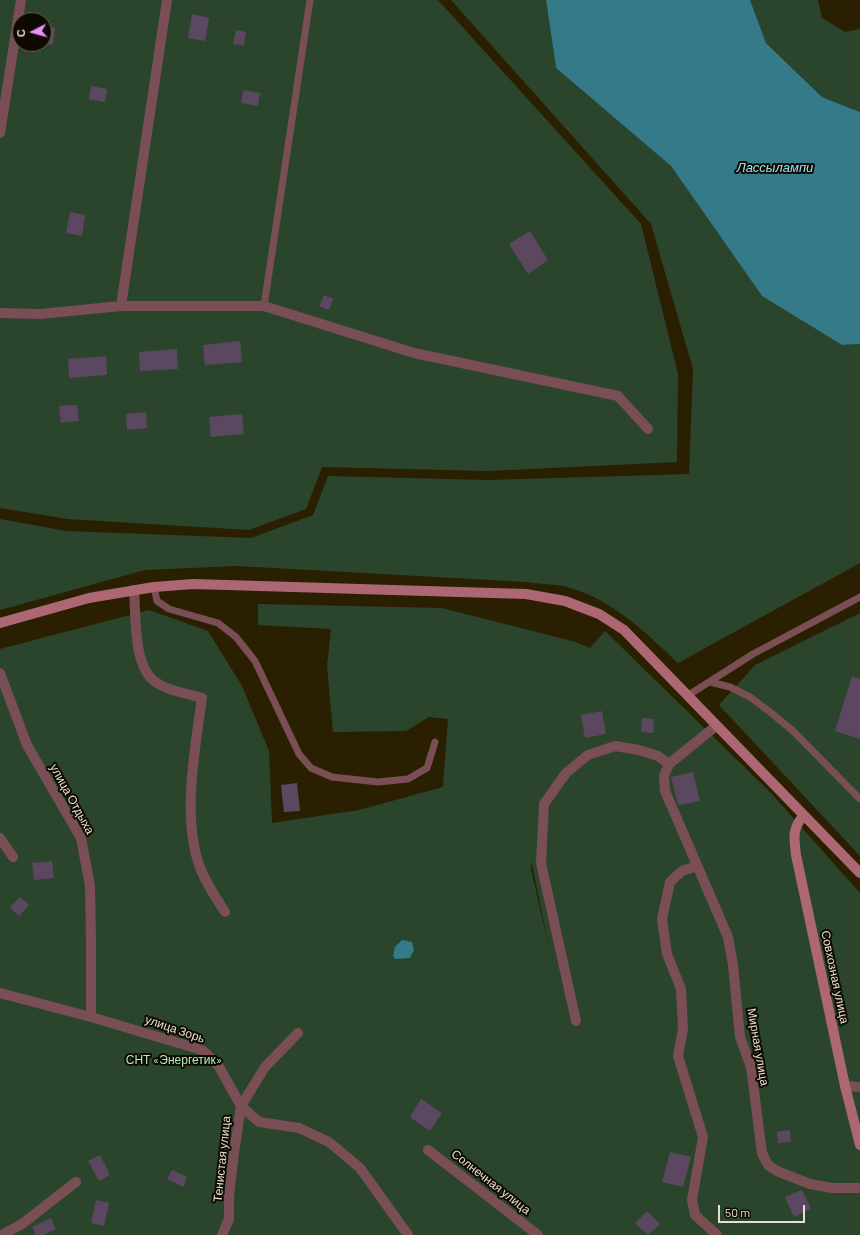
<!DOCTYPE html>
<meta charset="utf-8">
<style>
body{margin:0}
#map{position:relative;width:860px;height:1235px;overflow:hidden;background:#2b1f01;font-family:Barlow,sans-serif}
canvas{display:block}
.north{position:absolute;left:12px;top:12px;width:40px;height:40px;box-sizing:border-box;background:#0f0a01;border:1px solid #656053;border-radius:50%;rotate:264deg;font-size:11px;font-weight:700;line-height:16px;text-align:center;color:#e7e0ce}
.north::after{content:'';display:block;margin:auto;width:14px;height:18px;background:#e98efe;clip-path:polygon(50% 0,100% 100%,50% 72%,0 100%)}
.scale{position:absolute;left:718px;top:1205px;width:87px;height:18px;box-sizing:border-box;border:2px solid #e7e0ce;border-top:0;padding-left:5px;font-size:12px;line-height:14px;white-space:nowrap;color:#e7e0ce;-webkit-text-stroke:3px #0f0a01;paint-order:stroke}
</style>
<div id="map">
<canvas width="860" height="1235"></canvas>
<div class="north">С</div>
<div class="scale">50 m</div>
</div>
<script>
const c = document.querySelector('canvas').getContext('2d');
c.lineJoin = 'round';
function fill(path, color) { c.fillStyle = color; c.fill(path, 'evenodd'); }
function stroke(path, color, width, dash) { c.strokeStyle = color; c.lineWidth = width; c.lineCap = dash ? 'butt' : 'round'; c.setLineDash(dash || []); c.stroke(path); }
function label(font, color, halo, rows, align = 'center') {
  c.font = font + ' Barlow,sans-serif'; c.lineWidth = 4; c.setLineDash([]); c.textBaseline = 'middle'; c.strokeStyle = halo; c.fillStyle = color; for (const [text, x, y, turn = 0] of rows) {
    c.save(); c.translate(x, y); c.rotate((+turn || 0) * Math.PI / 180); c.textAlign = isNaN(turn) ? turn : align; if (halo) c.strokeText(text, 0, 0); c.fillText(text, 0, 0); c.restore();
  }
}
fill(new Path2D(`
 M 0,0 L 438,0 L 641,224 L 678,374 L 677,462 L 488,471 L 322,467 L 306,509 L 249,530 L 68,519 L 0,508 ZM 20,20 L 44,20 L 44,44 L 20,44 Z
 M 451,0 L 546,0 L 556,68 L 671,166 L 762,296 L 842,345 L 860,344 L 860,563 L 678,663 C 645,632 612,599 567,587 C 555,584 540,584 527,582 L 237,566 L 145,570 L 0,610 L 0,519 L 66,531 L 251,538 L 313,515 L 328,476 L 487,480 L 689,474 L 693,369 L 651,224 Z
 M 750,0 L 818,0 L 822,18 L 845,32 L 860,29 L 860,112 L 822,97 L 766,43 Z
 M 258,604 L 442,608 L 576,642 L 590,648 L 605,631 L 771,793 L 860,893 L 860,1235 L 0,1235 L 0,649 L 149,610 L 208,631 L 242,686 L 269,751 L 272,823 L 359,810 L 443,787 L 448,719 L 429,717 L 406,731 L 333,732 L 327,666 L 331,629 L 258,625 ZM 532,859 L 532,864 L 549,948 L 531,869 Z
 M 860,613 L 860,856 L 719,705 L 755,665 Z`), '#2b452d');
fill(new Path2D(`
 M 546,0 L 750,0 L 766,43 L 822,97 L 860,112 L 860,344 L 842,345 L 762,296 L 671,166 L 556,68 Z
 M 402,940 L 412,942 L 414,950 L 410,958 L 395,959 L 393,956 L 395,947 Z`), '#357a88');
fill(new Path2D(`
 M 192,14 L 209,18 L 205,41 L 188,38 Z
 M 44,26 L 55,28 L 53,45 L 44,44 Z
 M 236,30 L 246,32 L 244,45 L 233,44 Z
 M 91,86 L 107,89 L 105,102 L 89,99 Z
 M 243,90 L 260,93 L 258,106 L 241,103 Z
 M 70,212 L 85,215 L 82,236 L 66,233 Z
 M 530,231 L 548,260 L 528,274 L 509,244 Z
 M 324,295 L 333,299 L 329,310 L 319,306 Z
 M 240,341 L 242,362 L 205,365 L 203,345 Z
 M 177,349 L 178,369 L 140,371 L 139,352 Z
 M 106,356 L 107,375 L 69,378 L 68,359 Z
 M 77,405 L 79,421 L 61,423 L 59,406 Z
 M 146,412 L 147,428 L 127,430 L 126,414 Z
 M 242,414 L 244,434 L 211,437 L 209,417 Z
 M 852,676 L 860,679 L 860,739 L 835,731 Z
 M 602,711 L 606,734 L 585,738 L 581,715 Z
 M 642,718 L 654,719 L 653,733 L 641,732 Z
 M 693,772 L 700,801 L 678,805 L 671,777 Z
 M 297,783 L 300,811 L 284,812 L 281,785 Z
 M 52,861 L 54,878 L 34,880 L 32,863 Z
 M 20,897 L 29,905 L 19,916 L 10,907 Z
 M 421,1099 L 442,1113 L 430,1131 L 410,1117 Z
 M 790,1130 L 791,1142 L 778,1143 L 777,1132 Z
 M 670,1152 L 691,1157 L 683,1187 L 662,1182 Z
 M 100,1155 L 110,1175 L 99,1181 L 88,1161 Z
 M 172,1170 L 187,1177 L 183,1187 L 167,1179 Z
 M 802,1190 L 811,1209 L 794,1217 L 785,1197 Z
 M 96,1200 L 109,1203 L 104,1226 L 91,1223 Z
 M 647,1211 L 660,1224 L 648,1235 L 635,1223 Z
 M 51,1218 L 56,1229 L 44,1235 L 36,1235 L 32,1227 Z`), '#5c4761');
stroke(new Path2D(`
 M 264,306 L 310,0
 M 154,587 L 157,601 L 169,609 L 218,623 L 236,637 L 255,661 L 299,754 L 311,768 L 332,777 L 378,782 L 408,779 L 427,768 L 435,742
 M 710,682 L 730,687 L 750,697 L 770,712 L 792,730 L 860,799
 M 687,696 L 753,654 L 860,597`), '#7a4e55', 7);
stroke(new Path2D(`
 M 0,133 L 21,0
 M 121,306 L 167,0
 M 0,313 L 40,314 L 121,306 L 264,306 L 414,353 L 618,396 L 648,429
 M 134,590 C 136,614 133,663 153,680 C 166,691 187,693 202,698 C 195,749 181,821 201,870 C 207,885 217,899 225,912
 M 0,673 L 27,745 L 81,838 L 90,886 L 91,940 L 91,1017
 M 716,726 L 669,764 L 664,776 L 665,791 L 728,937 L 733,965 L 740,1037 L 751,1067 L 762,1153 L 768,1165 L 777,1171 L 810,1184 L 832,1188 L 860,1188
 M 0,838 L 13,857
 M 697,866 L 682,871 L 670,882 L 662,919 L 667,954 L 681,989 L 683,1029 L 678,1056 L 703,1137 L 692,1200 L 695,1215 L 717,1235
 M 0,993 L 91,1017 L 202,1050 L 218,1065 L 241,1106 L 259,1122 L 299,1128 L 329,1142 L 360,1168 L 408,1235
 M 576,1021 L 541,863 L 544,804 L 566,773 L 588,755 L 615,746 L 639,750 L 658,756 L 669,764
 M 845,1086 L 860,1087
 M 428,1150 L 538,1235
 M 2,1235 L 22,1224 L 76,1182
 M 222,1235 L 229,1219 L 229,1196 L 234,1153 L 241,1106 L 265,1067 L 298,1033`), '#7a4e55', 10);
stroke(new Path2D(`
 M 0,623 L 89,598 L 154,587 L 193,584 L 526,594 L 565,601 L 599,614 L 624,630 L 860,873
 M 803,816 C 792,830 794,837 796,855 L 845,1086 L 860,1145`), '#ac6773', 10);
label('12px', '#e7e0ce', '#0f0a01', [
 ["улица Отдыха",72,799,61],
 ["Совхозная улица",835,977,78],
 ["улица Зорь",175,1029,19],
 ["Мирная улица",758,1047,80],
 ["Тенистая улица",222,1159,-84],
 ["Солнечная улица",491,1182,38]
]);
label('12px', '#b1efb4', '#0f0a01', [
 ["СНТ «Энергетик»",174,1060]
]);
label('italic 13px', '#97e6f8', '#0f0a01', [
 ["Лассылампи",775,168]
]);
</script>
